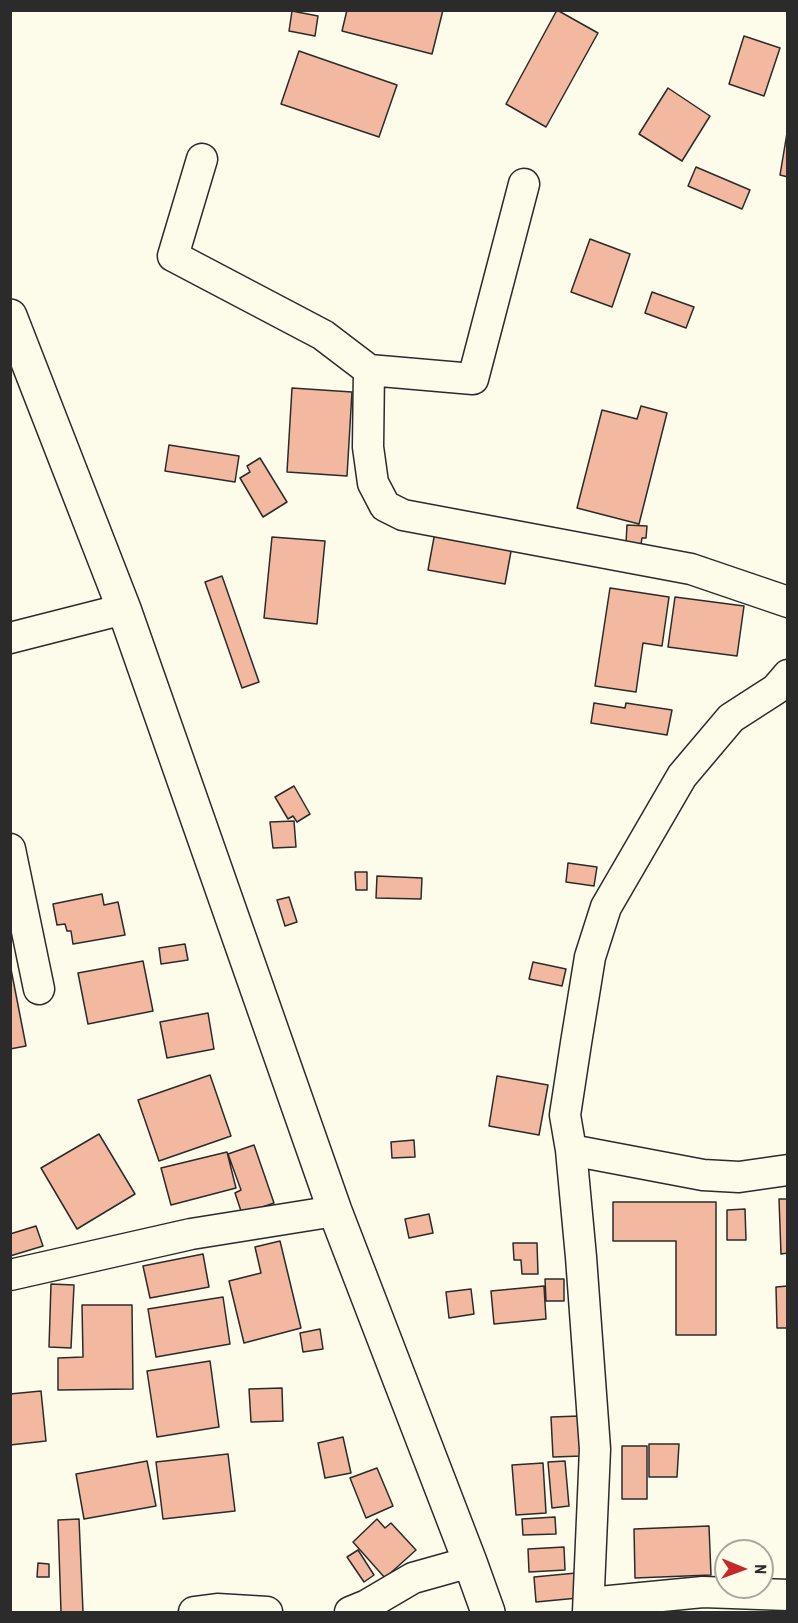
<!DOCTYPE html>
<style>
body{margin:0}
#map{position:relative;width:798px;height:1623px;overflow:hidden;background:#fdfbea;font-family:"Roboto Condensed",sans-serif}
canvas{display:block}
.frame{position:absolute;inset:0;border:12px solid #2b2b2b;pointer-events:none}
.north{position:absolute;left:714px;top:1539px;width:60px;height:60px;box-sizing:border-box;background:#fdfbea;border:2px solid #a9a89e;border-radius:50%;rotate:91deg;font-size:16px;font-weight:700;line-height:24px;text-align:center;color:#2b2b2b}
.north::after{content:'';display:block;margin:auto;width:21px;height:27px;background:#c62828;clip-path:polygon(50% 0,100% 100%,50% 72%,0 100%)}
</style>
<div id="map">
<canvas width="798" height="1623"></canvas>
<div class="frame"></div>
<div class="north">N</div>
</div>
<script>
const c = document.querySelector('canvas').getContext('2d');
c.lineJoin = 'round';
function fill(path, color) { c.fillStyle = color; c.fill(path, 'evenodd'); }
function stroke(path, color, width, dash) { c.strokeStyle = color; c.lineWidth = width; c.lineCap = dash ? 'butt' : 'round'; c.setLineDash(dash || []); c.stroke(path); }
const building = new Path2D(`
 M 347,10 L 443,10 L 432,54 L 342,31 Z
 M 557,10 L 598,33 L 546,127 L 506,104 Z
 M 292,11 L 318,16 L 315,36 L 289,31 Z
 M 744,36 L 780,48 L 764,96 L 729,84 Z
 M 299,51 L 397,85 L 379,137 L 281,104 Z
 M 668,88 L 710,116 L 682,161 L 639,134 Z
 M 788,127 L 788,177 L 780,175 Z
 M 696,167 L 750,190 L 742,209 L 688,186 Z
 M 590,239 L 630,254 L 612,307 L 571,292 Z
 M 652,292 L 694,307 L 686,328 L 645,313 Z
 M 292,388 L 352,392 L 347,476 L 287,472 Z
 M 641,406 L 667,413 L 639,524 L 577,508 L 602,410 L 637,419 Z
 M 169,445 L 239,456 L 235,482 L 165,471 Z
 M 260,458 L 287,502 L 263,517 L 240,478 L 250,472 L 247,466 Z
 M 627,525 L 647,526 L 646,538 L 642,538 L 641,544 L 626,543 Z
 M 435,532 L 512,546 L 505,584 L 428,570 Z
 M 272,537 L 325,541 L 317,624 L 264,618 Z
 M 222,576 L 259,682 L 242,688 L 205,582 Z
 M 610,588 L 669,597 L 662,646 L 643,643 L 636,692 L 595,686 Z
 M 675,597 L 744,606 L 737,656 L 668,647 Z
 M 594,703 L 625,708 L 626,703 L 672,710 L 667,735 L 591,723 Z
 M 294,786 L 310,814 L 297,822 L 293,816 L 288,819 L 275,797 Z
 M 294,821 L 296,847 L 273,848 L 270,822 Z
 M 568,863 L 597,867 L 594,886 L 566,882 Z
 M 355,872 L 367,872 L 367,890 L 356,890 Z
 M 377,876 L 422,878 L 421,899 L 376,898 Z
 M 102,894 L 104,905 L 118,902 L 125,935 L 73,944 L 71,931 L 67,931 L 65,924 L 57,925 L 53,904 Z
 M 289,897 L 297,922 L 285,926 L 277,900 Z
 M 185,944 L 188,960 L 161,964 L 159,948 Z
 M 143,961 L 153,1011 L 88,1024 L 78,973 Z
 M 533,962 L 566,969 L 562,986 L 529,979 Z
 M 10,964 L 26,1046 L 10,1049 Z
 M 208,1013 L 214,1049 L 167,1058 L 160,1022 Z
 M 210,1075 L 231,1136 L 159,1161 L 138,1100 Z
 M 497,1076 L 548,1085 L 539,1135 L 489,1126 Z
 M 99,1134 L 135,1194 L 77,1229 L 41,1168 Z
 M 414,1140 L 415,1157 L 392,1158 L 391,1142 Z
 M 254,1145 L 274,1203 L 242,1214 L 235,1193 L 241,1190 L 228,1154 Z
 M 227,1152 L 236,1188 L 171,1205 L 161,1168 Z
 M 779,1199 L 788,1199 L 788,1253 L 781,1254 Z
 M 613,1202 L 716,1202 L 716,1335 L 676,1335 L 676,1241 L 613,1241 Z
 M 745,1209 L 746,1240 L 727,1240 L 727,1210 Z
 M 429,1214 L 433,1233 L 409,1238 L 405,1219 Z
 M 36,1226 L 43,1246 L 10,1256 L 10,1234 Z
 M 280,1241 L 301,1328 L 244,1343 L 229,1281 L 261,1273 L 255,1247 Z
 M 513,1243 L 537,1243 L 538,1274 L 522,1274 L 521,1260 L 514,1260 Z
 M 203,1254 L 209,1287 L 150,1298 L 143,1266 Z
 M 545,1279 L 564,1279 L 564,1301 L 546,1301 Z
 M 51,1284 L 74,1285 L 71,1348 L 49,1347 Z
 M 544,1286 L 546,1319 L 494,1324 L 491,1291 Z
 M 788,1286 L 788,1328 L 777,1328 L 776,1287 Z
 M 471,1289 L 474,1314 L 449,1318 L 446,1292 Z
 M 223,1297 L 230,1344 L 156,1357 L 148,1309 Z
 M 82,1305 L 132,1305 L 133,1389 L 58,1390 L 58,1358 L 83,1357 Z
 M 320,1329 L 323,1349 L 303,1352 L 300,1333 Z
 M 210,1361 L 219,1427 L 157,1437 L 147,1371 Z
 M 282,1388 L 283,1421 L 251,1422 L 249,1389 Z
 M 41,1391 L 46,1441 L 10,1445 L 10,1394 Z
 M 580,1416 L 582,1456 L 553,1457 L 551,1417 Z
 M 343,1437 L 351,1473 L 325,1478 L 318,1443 Z
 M 649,1444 L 679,1444 L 677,1477 L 649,1477 Z
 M 622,1446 L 647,1446 L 647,1499 L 622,1499 Z
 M 228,1454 L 235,1511 L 163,1519 L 156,1462 Z
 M 147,1461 L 156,1506 L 84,1519 L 76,1474 Z
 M 565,1461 L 569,1506 L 552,1508 L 548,1462 Z
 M 543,1463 L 546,1513 L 516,1515 L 512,1465 Z
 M 377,1468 L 393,1506 L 366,1518 L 350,1478 Z
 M 555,1517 L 556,1534 L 523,1535 L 522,1519 Z
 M 79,1519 L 83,1612 L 61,1612 L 58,1520 Z
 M 377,1519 L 385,1528 L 391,1523 L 416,1550 L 385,1578 L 353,1542 Z
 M 709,1526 L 711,1575 L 635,1578 L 634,1529 Z
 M 564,1547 L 565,1570 L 529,1572 L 528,1549 Z
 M 358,1550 L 374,1575 L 364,1582 L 347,1557 Z
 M 38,1563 L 49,1564 L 49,1577 L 37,1577 Z
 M 576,1573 L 578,1598 L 536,1602 L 534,1577 Z`);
fill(building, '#f2b8a0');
stroke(building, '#2b2b2b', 1.5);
const minor = new Path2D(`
 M 202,159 L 173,256 L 323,335 L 369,370 L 368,447 L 373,483 L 385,506 L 403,515 L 691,569 L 788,602
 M 369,370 L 473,379 L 524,184
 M 10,638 L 124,609
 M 10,849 L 39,989
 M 571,1150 L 703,1175 L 739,1177 L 788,1170
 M 10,1275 L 191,1234 L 335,1211
 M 589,1603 L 703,1592 L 788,1595
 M 194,1612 L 217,1609 L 267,1612
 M 350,1612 L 367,1605 L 413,1578 L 470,1562
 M 588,1612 L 595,1449 L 581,1257 L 571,1150 L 565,1115 L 576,1043 L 590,957 L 606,907 L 682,776 L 731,718 L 776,689 L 788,675`);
const secondary = new Path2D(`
 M 10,316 L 124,609 L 335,1211 L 470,1562 L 488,1612`);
stroke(minor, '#2b2b2b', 33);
stroke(secondary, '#2b2b2b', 36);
stroke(minor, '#fdfbea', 30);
stroke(secondary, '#fdfbea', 33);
</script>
